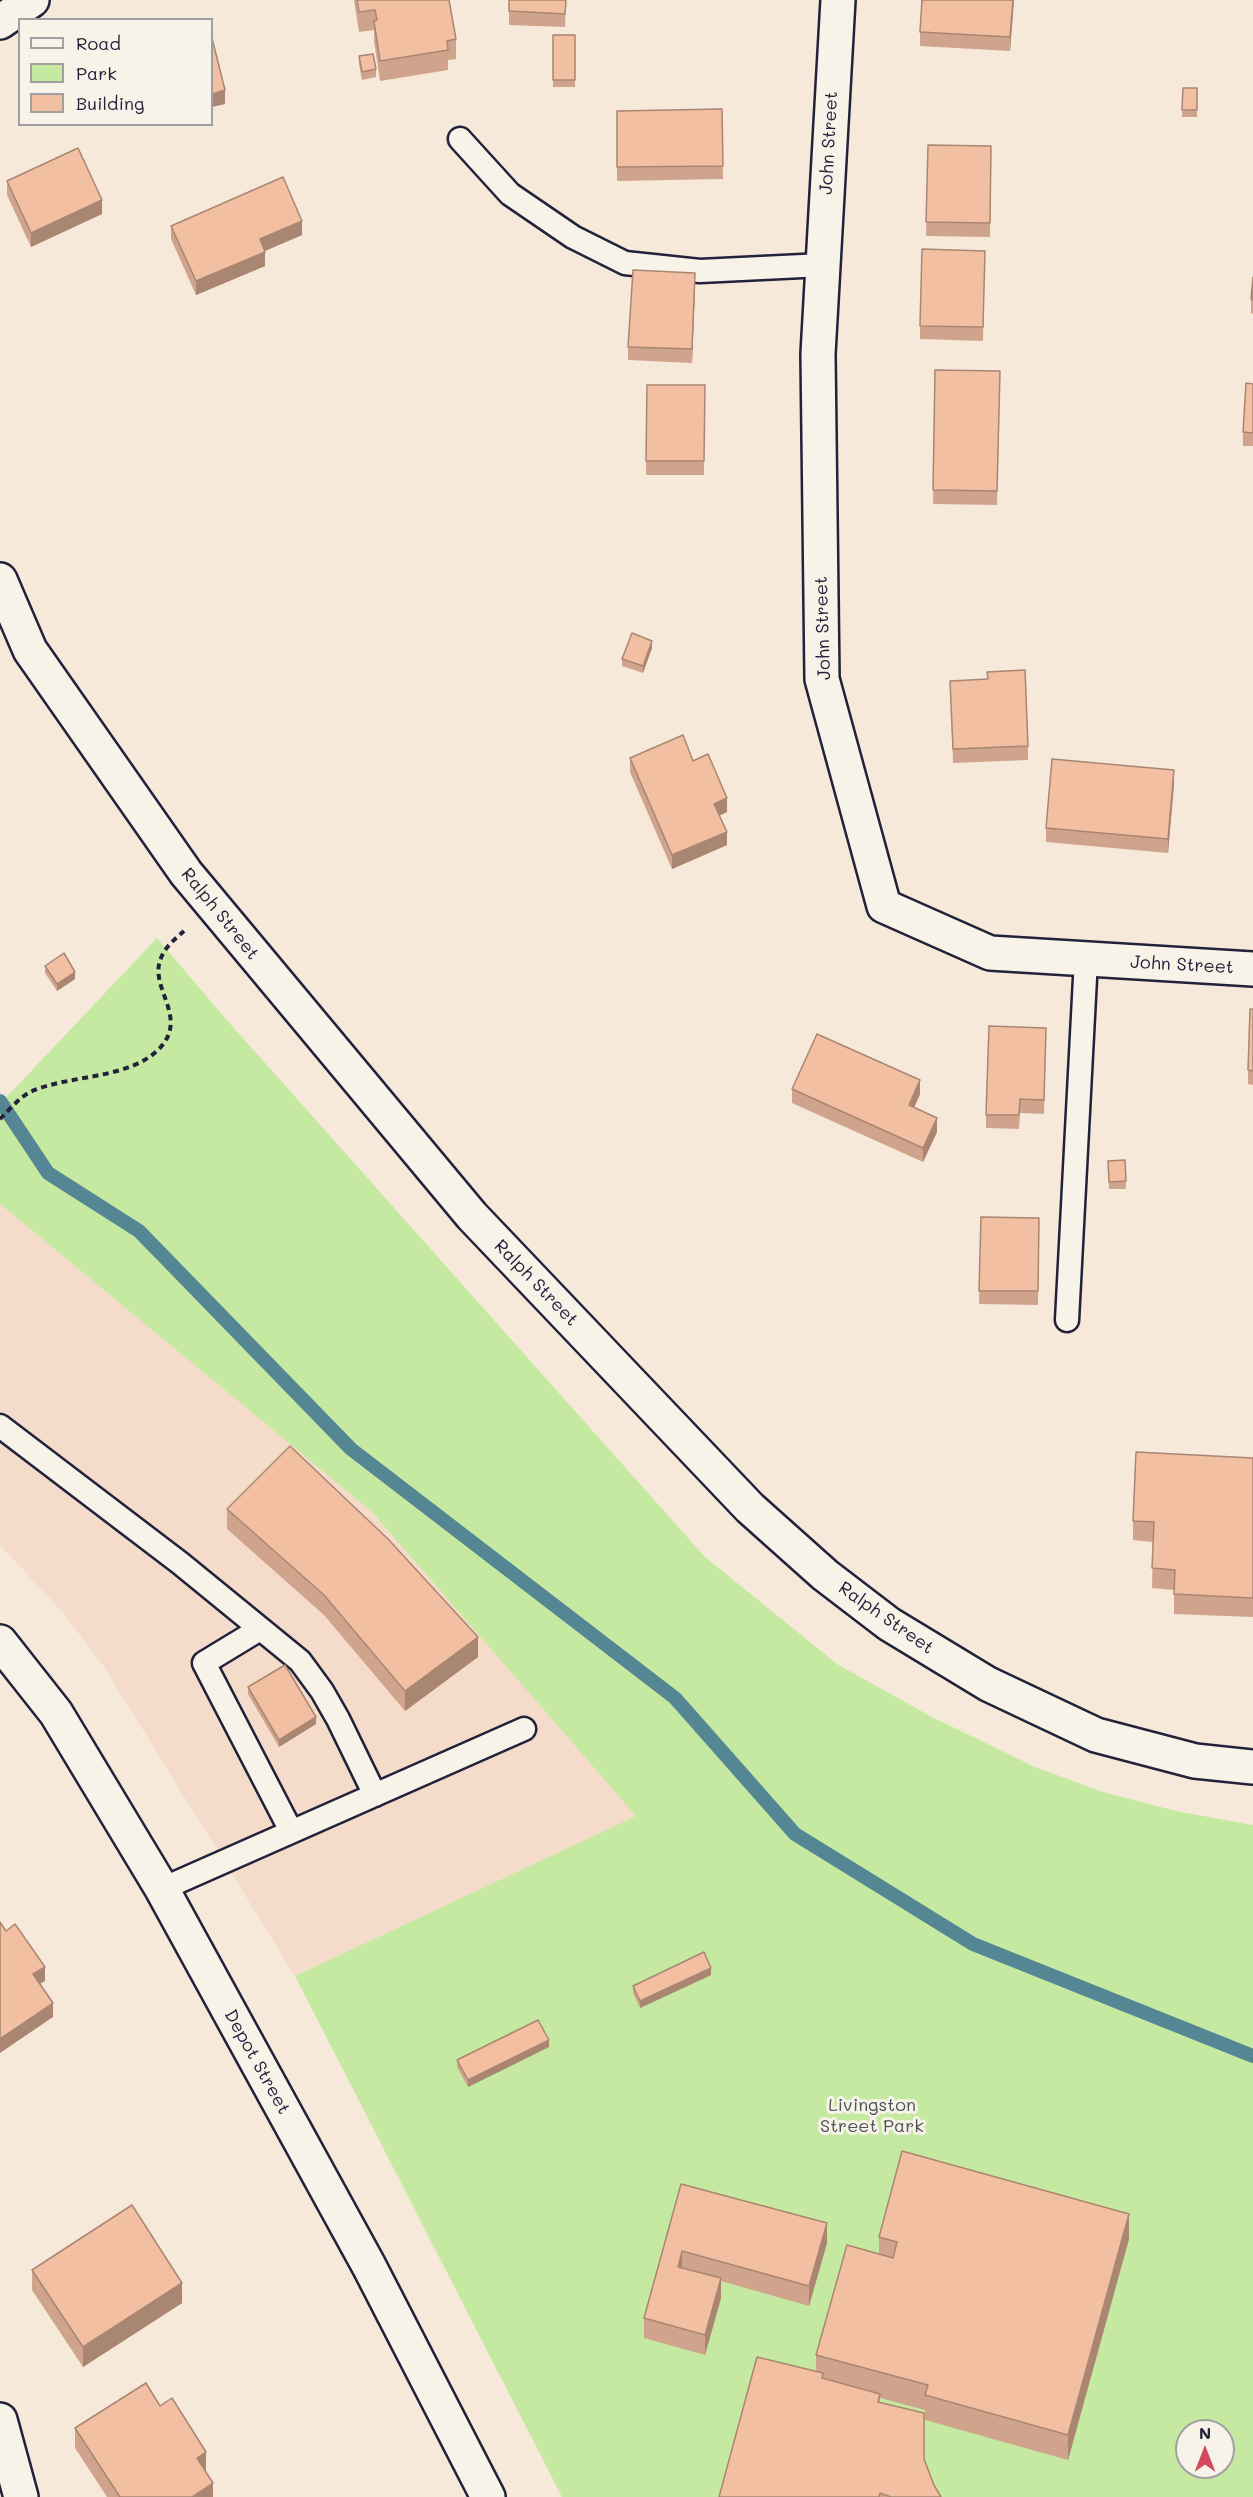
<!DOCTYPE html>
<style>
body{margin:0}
#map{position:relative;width:1253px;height:2497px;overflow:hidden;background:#f6e9da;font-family:Mali,sans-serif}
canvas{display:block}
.legend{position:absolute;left:18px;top:18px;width:195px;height:108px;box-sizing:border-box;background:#f7f3e8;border:2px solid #a29fa3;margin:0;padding:8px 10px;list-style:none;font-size:18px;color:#22223b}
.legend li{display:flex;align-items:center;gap:12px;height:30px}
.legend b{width:30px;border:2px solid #a29fa3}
.north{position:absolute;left:1175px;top:2419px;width:60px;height:60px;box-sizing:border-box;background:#f7f3e8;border:2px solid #a29fa3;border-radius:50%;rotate:0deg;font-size:16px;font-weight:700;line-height:24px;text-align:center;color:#22223b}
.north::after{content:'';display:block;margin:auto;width:21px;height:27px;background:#d1495b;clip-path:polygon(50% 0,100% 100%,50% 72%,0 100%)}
</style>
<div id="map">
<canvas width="1253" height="2497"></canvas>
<ul class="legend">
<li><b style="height:8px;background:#f7f3e8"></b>Road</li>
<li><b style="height:16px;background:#c6e9a2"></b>Park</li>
<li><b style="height:16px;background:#f2bfa3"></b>Building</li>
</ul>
<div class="north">N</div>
</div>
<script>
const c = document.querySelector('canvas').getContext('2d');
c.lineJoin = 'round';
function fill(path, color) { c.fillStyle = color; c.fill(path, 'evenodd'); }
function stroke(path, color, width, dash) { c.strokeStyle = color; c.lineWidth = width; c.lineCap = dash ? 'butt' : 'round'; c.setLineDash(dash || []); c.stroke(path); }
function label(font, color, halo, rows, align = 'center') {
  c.font = font + ' Mali,sans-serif'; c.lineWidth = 6; c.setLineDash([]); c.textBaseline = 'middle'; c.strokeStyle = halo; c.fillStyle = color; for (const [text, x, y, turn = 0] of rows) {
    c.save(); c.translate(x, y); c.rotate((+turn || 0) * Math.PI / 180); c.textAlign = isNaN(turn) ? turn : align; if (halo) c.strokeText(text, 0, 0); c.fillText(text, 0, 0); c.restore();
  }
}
fill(new Path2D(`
 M 0,1204 L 372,1512 L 637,1816 L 295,1976 L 104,1667 L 64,1614 L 0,1545 Z`), '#f5dcca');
fill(new Path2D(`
 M 157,938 L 225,1018 L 705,1557 L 837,1664 L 932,1717 L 1035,1767 L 1103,1792 L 1176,1811 L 1253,1825 L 1253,2497 L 562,2497 L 295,1976 L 636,1816 L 372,1512 L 0,1204 L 0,1104 ZM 1187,2431 L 1223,2431 L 1223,2467 L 1187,2467 Z`), '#c6e9a2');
stroke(new Path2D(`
 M 0,1101 L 48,1173 L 139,1231 L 351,1449 L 675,1698 L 795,1834 L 973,1944 L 1253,2056`), '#558694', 14);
const lane = new Path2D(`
 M 460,139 L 510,194 L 573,237 L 625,263 L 700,271 L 823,265
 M 1067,1320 L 1086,959
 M 0,1426 L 180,1563 L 300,1661 L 322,1691 L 338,1719 L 375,1795
 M 260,1629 L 204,1663 L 291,1831
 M 162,1889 L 524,1729`);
const street = new Path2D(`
 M 838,0 L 818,354 L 822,679 L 884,906 L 990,953 L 1253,969
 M 0,22 L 32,0
 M 0,580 L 30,650 L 186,873 L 472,1216 L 750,1508 L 825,1575 L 889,1624 L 988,1684 L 1096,1735 L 1195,1761 L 1253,1767
 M 0,2420 L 21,2497`);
const secondary = new Path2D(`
 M 0,1642 L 56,1713 L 162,1889 L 369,2266 L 488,2497`);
stroke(lane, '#22223b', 27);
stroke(street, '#22223b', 38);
stroke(secondary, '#22223b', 38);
stroke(new Path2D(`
 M 0,1119 C 9,1110 19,1098 30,1092 C 70,1074 128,1080 159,1049 C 190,1017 148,988 161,958 C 165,947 175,939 184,931`), '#22223b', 4, [6, 4.5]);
stroke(lane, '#f7f3e8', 22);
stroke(street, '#f7f3e8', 33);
stroke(secondary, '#f7f3e8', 33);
fill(new Path2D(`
 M 354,0 L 449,0 L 456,39 L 456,59 L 448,60 L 448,70 L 380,81 L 374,41 L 374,30 L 359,32 Z
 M 509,0 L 566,0 L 565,27 L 509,25 Z
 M 1014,0 L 1010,51 L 920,46 L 920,32 Z
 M 553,35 L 575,35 L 575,87 L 553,87 Z
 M 359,56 L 376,69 L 376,77 L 362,80 L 359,64 Z
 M 1183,88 L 1197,88 L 1197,117 L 1182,117 Z
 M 722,109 L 723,179 L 617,181 L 617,111 Z
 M 928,145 L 991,146 L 990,237 L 926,236 Z
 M 7,181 L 102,214 L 31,247 L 7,195 Z
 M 171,226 L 302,235 L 265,251 L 265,266 L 196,295 L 171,239 Z
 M 985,251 L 983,341 L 920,339 L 920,326 Z
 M 1253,277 L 1253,314 L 1251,313 L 1251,299 Z
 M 695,287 L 692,363 L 628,360 L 628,347 Z
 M 935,370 L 1000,371 L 997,505 L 933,504 Z
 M 1253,384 L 1253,446 L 1243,446 L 1243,432 Z
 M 647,385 L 705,385 L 704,475 L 646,475 Z
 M 652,648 L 643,673 L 622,666 L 622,659 Z
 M 987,672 L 1028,746 L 1028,760 L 953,763 L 950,681 L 987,679 Z
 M 630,758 L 693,761 L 727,812 L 719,816 L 727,845 L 672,869 L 630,772 Z
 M 1174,784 L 1168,853 L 1046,842 L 1046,828 Z
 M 45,966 L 75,979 L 57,991 L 45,973 Z
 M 1253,1009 L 1253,1085 L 1248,1084 L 1248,1070 Z
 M 1046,1028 L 1044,1114 L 1020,1113 L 1019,1129 L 986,1128 L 986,1115 Z
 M 792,1089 L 920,1094 L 914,1108 L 937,1132 L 923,1162 L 792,1103 Z
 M 1125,1160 L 1126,1189 L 1109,1189 L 1108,1161 Z
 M 981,1217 L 1039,1218 L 1038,1305 L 979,1304 Z
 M 1253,1458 L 1253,1617 L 1174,1614 L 1174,1590 L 1152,1588 L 1153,1542 L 1133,1540 L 1133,1521 Z
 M 227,1509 L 478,1657 L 405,1711 L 324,1615 L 227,1529 Z
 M 248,1687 L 316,1724 L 279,1747 L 248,1694 Z
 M 711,1975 L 640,2008 L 633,1993 L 633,1986 Z
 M 549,2047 L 468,2087 L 457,2067 L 457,2060 Z
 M 681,2184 L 827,2243 L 809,2306 L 721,2281 L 721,2298 L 705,2355 L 644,2338 L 644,2318 Z
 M 879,2237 L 1129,2239 L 1068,2460 L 925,2420 L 925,2410 L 880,2398 L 880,2403 L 924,2459 L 934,2485 L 941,2497 L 719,2497 L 816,2371 L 816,2355 L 879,2254 Z
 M 32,2270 L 182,2303 L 83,2367 L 32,2290 Z
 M 160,2406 L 206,2472 L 213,2497 L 107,2497 L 75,2448 L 75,2428 Z`), '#d0a48c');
fill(new Path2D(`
 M 1013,0 L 1014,0 L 1010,51 L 1010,37 Z
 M 225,90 L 225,104 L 212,107 L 212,94 Z
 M 102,200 L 102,214 L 31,247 L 31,233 Z
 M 302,221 L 302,235 L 260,253 L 260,239 Z
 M 265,252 L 265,266 L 196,295 L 196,281 Z
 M 695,273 L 695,287 L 692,363 L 692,349 Z
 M 652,641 L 652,648 L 643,673 L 643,666 Z
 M 1174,770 L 1174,784 L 1168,853 L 1168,839 Z
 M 727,798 L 727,812 L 714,818 L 714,804 Z
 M 727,832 L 727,845 L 672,869 L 672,855 Z
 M 75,972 L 75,979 L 57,991 L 57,984 Z
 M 920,1080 L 920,1094 L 909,1119 L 909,1105 Z
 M 937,1118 L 937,1132 L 923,1162 L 923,1148 Z
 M 478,1637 L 478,1657 L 405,1711 L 405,1691 Z
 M 316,1717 L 316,1724 L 279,1747 L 279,1740 Z
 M 45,1967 L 45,1981 L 33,1988 L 33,1974 Z
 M 711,1968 L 711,1975 L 640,2008 L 640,2001 Z
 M 53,2003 L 53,2017 L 0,2053 L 0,2039 Z
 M 549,2040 L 549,2047 L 468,2087 L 468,2080 Z
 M 1129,2214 L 1129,2239 L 1068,2460 L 1068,2435 Z
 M 827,2223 L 827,2243 L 809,2306 L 809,2286 Z
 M 682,2251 L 682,2271 L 678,2267 Z
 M 721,2278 L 721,2298 L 705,2355 L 705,2335 Z
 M 182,2283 L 182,2303 L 83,2367 L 83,2347 Z
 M 206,2452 L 206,2472 L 197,2458 Z
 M 213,2483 L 213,2497 L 192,2497 Z`), '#a98672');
const building = new Path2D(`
 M 357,0 L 449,0 L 456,39 L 447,41 L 448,50 L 380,61 L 374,21 L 377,20 L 375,10 L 359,12 Z
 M 509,0 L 566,0 L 565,14 L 509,11 Z
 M 922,0 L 1013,0 L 1010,37 L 920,32 Z
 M 553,35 L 575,35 L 575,80 L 553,80 Z
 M 212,38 L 225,90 L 212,94 Z
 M 373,54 L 376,69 L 362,72 L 359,56 Z
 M 1183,88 L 1197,88 L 1197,110 L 1182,110 Z
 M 722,109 L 723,166 L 617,167 L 617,111 Z
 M 928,145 L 991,146 L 990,223 L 926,222 Z
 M 78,148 L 102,200 L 31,233 L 7,181 Z
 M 283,177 L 302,221 L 260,239 L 265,252 L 196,281 L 171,226 Z
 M 922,249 L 985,251 L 983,327 L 920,326 Z
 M 633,270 L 695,273 L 692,349 L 628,347 Z
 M 1253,277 L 1253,300 L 1251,299 Z
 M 935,370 L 1000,371 L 997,491 L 933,490 Z
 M 1246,383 L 1253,384 L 1253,433 L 1243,432 Z
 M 647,385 L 705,385 L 704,461 L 646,461 Z
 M 632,633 L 652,641 L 643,666 L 622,659 Z
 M 1025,670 L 1028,746 L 953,749 L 950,681 L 988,679 L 987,672 Z
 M 683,735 L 693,761 L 708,754 L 727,798 L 714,804 L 727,832 L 672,855 L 630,758 Z
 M 1052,759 L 1174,770 L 1168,839 L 1046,828 Z
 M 64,953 L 75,972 L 57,984 L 45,966 Z
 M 1250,1009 L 1253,1009 L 1253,1071 L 1248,1070 Z
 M 989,1026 L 1046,1028 L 1044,1100 L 1020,1099 L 1019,1115 L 986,1115 Z
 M 817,1034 L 920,1080 L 909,1105 L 937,1118 L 923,1148 L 792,1089 Z
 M 1125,1160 L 1126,1181 L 1109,1182 L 1108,1161 Z
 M 981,1217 L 1039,1218 L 1038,1291 L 979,1291 Z
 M 290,1446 L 388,1539 L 478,1637 L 405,1691 L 324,1595 L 227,1509 Z
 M 1136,1452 L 1253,1458 L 1253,1598 L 1174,1594 L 1175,1570 L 1152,1568 L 1154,1522 L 1133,1521 Z
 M 285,1665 L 316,1717 L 279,1740 L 248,1687 Z
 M 0,1922 L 6,1931 L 15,1924 L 45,1967 L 33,1974 L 53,2003 L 0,2039 Z
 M 704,1952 L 711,1968 L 640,2001 L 633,1986 Z
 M 538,2020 L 549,2040 L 468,2080 L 457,2060 Z
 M 902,2151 L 1129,2214 L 1068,2435 L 925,2395 L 928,2385 L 816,2355 L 847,2245 L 893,2258 L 897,2242 L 879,2237 Z
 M 681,2184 L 827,2223 L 809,2286 L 682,2251 L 678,2267 L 721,2278 L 705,2335 L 644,2318 Z
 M 132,2205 L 182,2283 L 83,2347 L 32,2270 Z
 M 757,2357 L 823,2373 L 822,2378 L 880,2394 L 878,2402 L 924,2413 L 924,2459 L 934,2485 L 941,2497 L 891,2497 L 880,2493 L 879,2497 L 719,2497 Z
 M 146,2383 L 160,2406 L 172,2398 L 206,2452 L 197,2458 L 213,2483 L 192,2497 L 120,2497 L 75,2428 Z`);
fill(building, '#f2bfa3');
stroke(building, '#a98672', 1.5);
label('18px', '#22223b', '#f7f3e8', [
 ["John Street",829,143,-87],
 ["John Street",823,628,-92],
 ["Ralph Street",220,914,51],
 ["John Street",1182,965,3],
 ["Ralph Street",536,1283,46],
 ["Ralph Street",886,1618,35],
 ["Depot Street",257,2062,61]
]);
label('18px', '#4b5455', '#f7f3e8', [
 ["Livingston",872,2105],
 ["Street Park",872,2126]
]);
</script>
